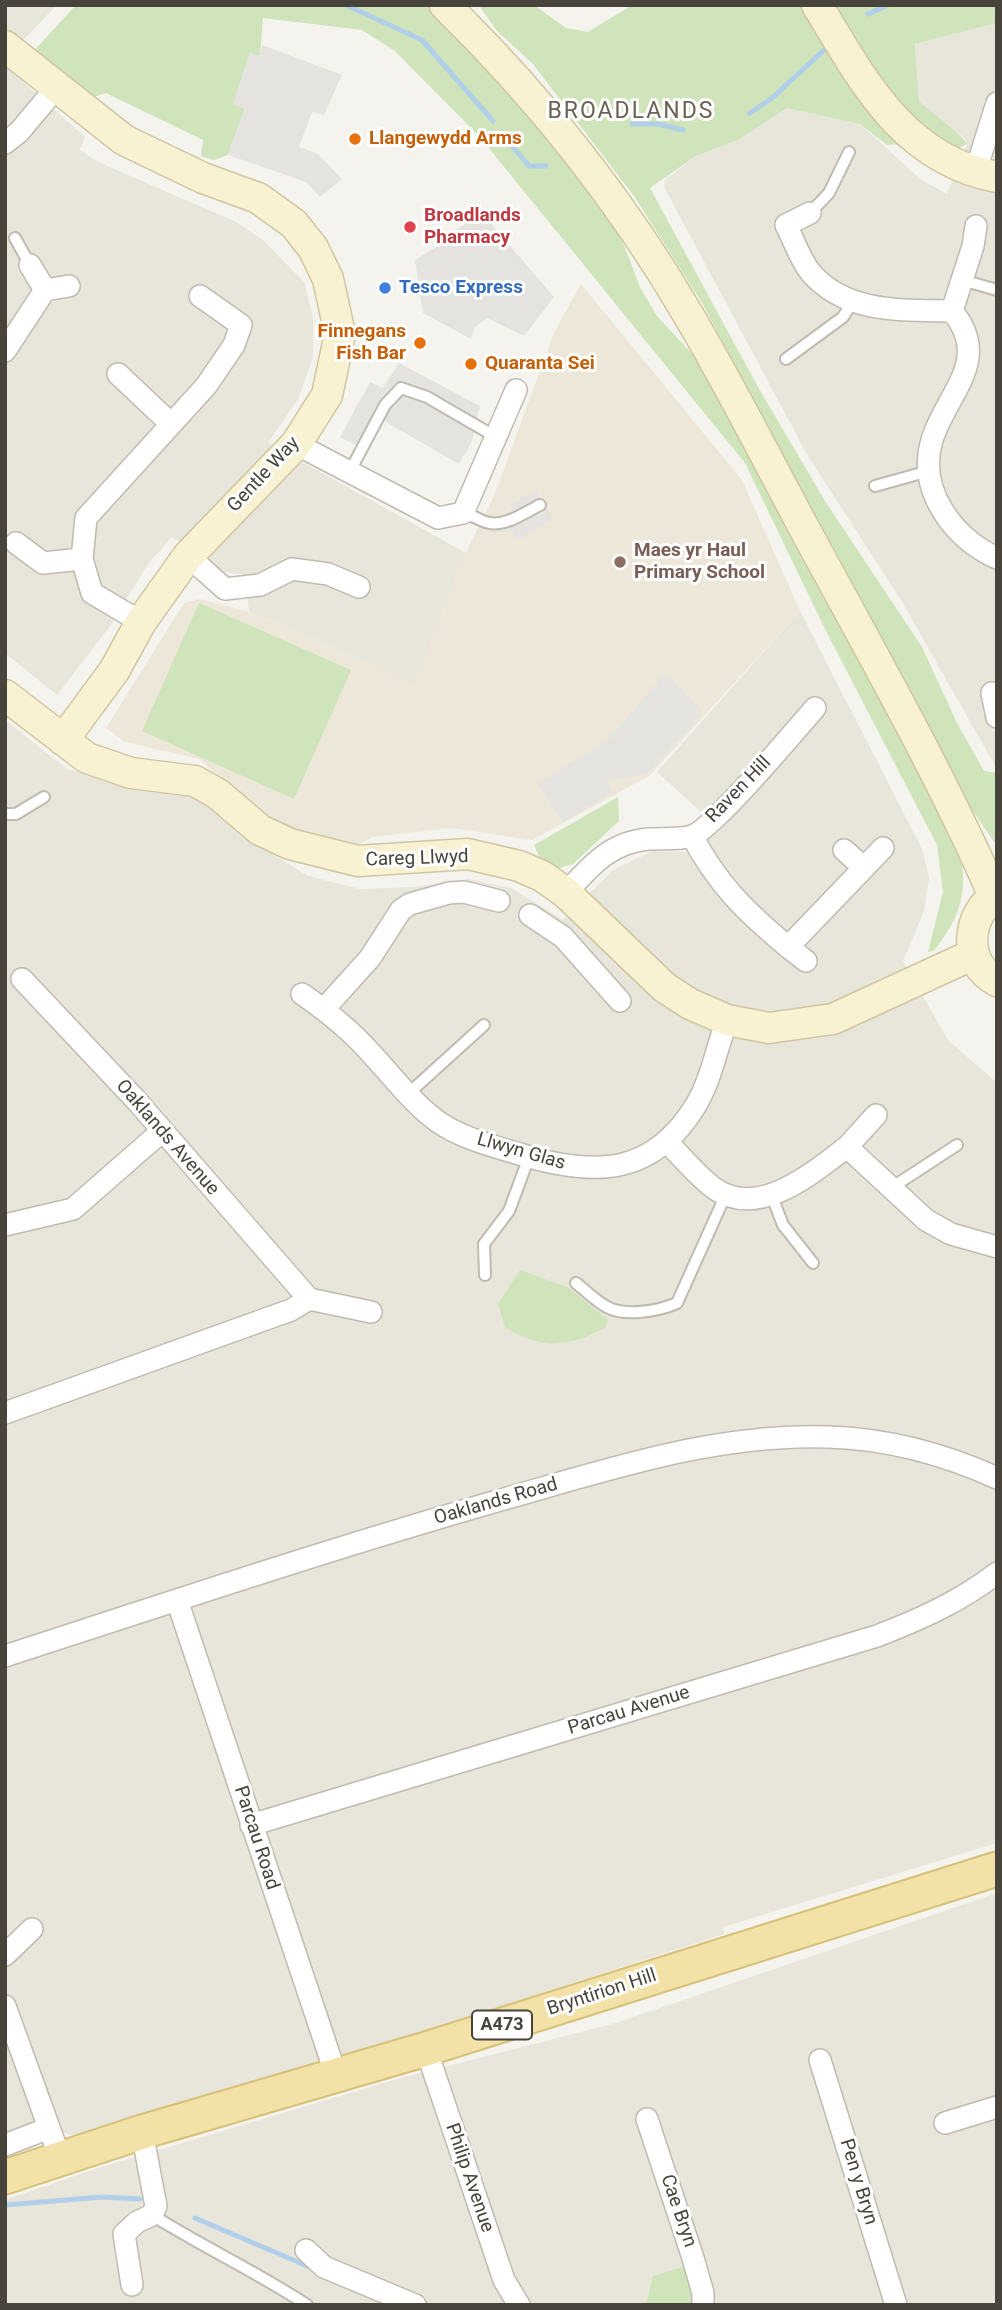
<!DOCTYPE html>
<style>
body{margin:0}
#map{position:relative;width:1002px;height:2310px;overflow:hidden;background:#f4f3ed;font-family:Roboto,sans-serif}
canvas{display:block}
.frame{position:absolute;inset:0;border:7px solid #48443b;pointer-events:none}
</style>
<div id="map">
<canvas width="1002" height="2310"></canvas>
<div class="frame"></div>
</div>
<script>
const c = document.querySelector('canvas').getContext('2d');
c.lineJoin = 'round';
function fill(path, color) { c.fillStyle = color; c.fill(path, 'evenodd'); }
function stroke(path, color, width, dash) { c.strokeStyle = color; c.lineWidth = width; c.lineCap = dash ? 'butt' : 'round'; c.setLineDash(dash || []); c.stroke(path); }
function label(font, color, halo, rows, align = 'center') {
  c.font = font + ' Roboto,sans-serif'; c.lineWidth = 6; c.setLineDash([]); c.textBaseline = 'middle'; c.strokeStyle = halo; c.fillStyle = color; for (const [text, x, y, turn = 0] of rows) {
    c.save(); c.translate(x, y); c.rotate((+turn || 0) * Math.PI / 180); c.textAlign = isNaN(turn) ? turn : align; if (halo) c.strokeText(text, 0, 0); c.fillText(text, 0, 0); c.restore();
  }
}
fill(new Path2D(`
 M 5,5 L 57,5 L 5,59 Z
 M 997,23 L 997,769 L 901,600 L 808,456 L 664,187 L 665,180 L 696,156 L 740,139 L 787,108 L 860,124 L 920,179 L 947,194 L 967,144 L 965,138 L 940,122 L 919,101 L 915,44 Z
 M 5,66 L 85,137 L 80,150 L 96,161 L 236,222 L 263,240 L 304,282 L 313,318 L 313,357 L 298,399 L 268,443 L 466,553 L 414,686 L 317,639 L 249,612 L 245,575 L 225,572 L 172,537 L 148,564 L 110,626 L 57,695 L 5,653 Z
 M 800,611 L 922,849 L 929,878 L 924,911 L 903,961 L 948,1040 L 997,1083 L 997,1843 L 723,1927 L 724,1934 L 211,2100 L 76,2136 L 64,2133 L 58,2122 L 5,2134 L 5,720 L 67,769 L 120,786 L 175,788 L 211,800 L 258,845 L 308,876 L 360,889 L 415,887 L 468,879 L 511,888 L 563,920 L 613,870 L 653,851 L 691,852 L 721,830 L 657,772 Z
 M 997,1893 L 997,2305 L 5,2305 L 5,2200 L 95,2169 L 397,2079 L 616,2023 Z`), '#e8e5db');
fill(new Path2D(`
 M 581,284 L 742,480 L 800,611 L 649,776 L 532,840 L 451,828 L 373,837 L 356,846 L 301,832 L 270,819 L 199,759 L 125,742 L 106,728 L 184,603 L 200,599 L 249,612 L 317,639 L 414,686 L 457,571 L 494,496 L 554,333 Z`), '#ece7d8');
fill(new Path2D(`
 M 76,5 L 430,5 L 573,169 L 606,214 L 623,243 L 640,287 L 657,316 L 694,356 L 734,422 L 748,450 L 750,460 L 774,500 L 960,846 C 967,894 963,912 934,951 L 928,952 L 943,892 L 937,845 L 825,629 L 745,463 L 479,136 L 395,51 L 362,30 L 263,18 L 260,56 L 250,53 L 234,103 L 245,108 L 228,155 L 214,160 L 201,156 L 203,140 L 106,93 L 87,99 L 32,53 Z
 M 479,5 L 534,5 L 566,28 L 588,32 L 632,5 L 997,5 L 997,23 L 915,44 L 919,101 C 928,110 965,137 967,144 L 957,149 L 943,142 L 887,145 L 860,124 L 787,108 L 740,139 L 696,156 L 650,188 L 758,387 L 825,501 L 922,647 L 957,723 L 984,771 L 997,773 L 997,846 L 970,807 L 702,303 L 634,196 L 533,64 L 496,30 Z
 M 199,603 L 351,670 L 294,799 L 142,731 Z
 M 618,797 L 619,821 L 573,864 L 559,868 L 540,859 L 534,845 Z
 M 520,1270 L 569,1288 L 608,1320 L 605,1328 C 565,1348 543,1350 505,1327 L 498,1304 Z
 M 686,2266 L 695,2296 L 694,2305 L 646,2305 L 653,2276 Z`), '#cfe4ba');
fill(new Path2D(`
 M 262,45 L 342,75 L 324,115 L 312,112 L 299,147 L 318,154 L 342,179 L 320,197 L 306,182 L 228,155 L 245,109 L 233,104 L 250,53 L 260,56 Z
 M 481,212 L 554,297 L 524,336 L 487,318 L 475,327 L 471,339 L 423,313 L 415,260 L 450,239 L 458,229 Z
 M 399,363 L 480,406 L 472,441 L 459,464 L 384,421 L 367,451 L 340,437 L 370,382 L 383,388 Z
 M 536,491 L 553,519 L 519,539 L 511,529 L 494,533 L 497,518 L 512,510 L 511,504 Z
 M 666,673 L 703,712 L 646,774 L 607,781 L 612,792 L 562,823 L 538,783 L 606,742 Z`), '#e4e3e0');
stroke(new Path2D(`
 M 346,5 L 422,40 L 493,121
 M 868,14 L 888,5
 M 750,113 L 772,98 L 824,50
 M 632,124 L 658,124 L 683,130
 M 507,140 L 529,166 L 546,166
 M 5,2205 L 102,2197 L 140,2199
 M 195,2218 L 312,2268`), '#b1cfe9', 5);
const lane = new Path2D(`
 M 810,213 L 829,193 L 849,152
 M 15,238 L 30,265
 M 962,280 L 997,290
 M 786,359 L 843,317 L 853,301
 M 350,471 L 385,405 L 401,388 L 427,397 L 496,437
 M 875,486 L 929,471
 M 463,513 C 474,515 481,522 490,523 C 507,526 525,512 540,505
 M 5,814 L 16,814 L 44,797
 M 408,1094 L 484,1025
 M 891,1188 L 957,1145
 M 771,1194 L 783,1225 L 813,1263
 M 485,1275 L 484,1244 L 509,1211 L 529,1157
 M 576,1283 C 586,1291 596,1301 607,1307 C 625,1317 659,1311 677,1303 L 726,1194
 M 152,2215 C 203,2247 257,2272 307,2305`);
const street = new Path2D(`
 M 5,143 L 19,132 L 56,88
 M 975,173 L 997,103
 M 810,213 L 786,225 C 794,240 800,260 811,273 C 847,314 903,310 952,311
 M 976,226 L 973,246 L 952,311 C 993,360 946,394 932,440 C 917,490 953,538 997,558
 M 30,265 L 45,290
 M 5,351 L 45,290 L 69,286
 M 118,374 L 170,423
 M 296,444 L 438,518 L 463,513 L 516,390
 M 16,543 L 43,563 L 82,559
 M 188,556 L 225,589 L 260,585 L 292,569 L 328,574 L 359,587
 M 141,622 L 92,593 L 82,559 L 86,518 L 206,386 L 234,345 L 241,325 L 200,296
 M 992,693 L 997,717
 M 692,836 C 718,885 746,912 788,947 L 883,848
 M 844,850 L 863,867
 M 566,893 C 591,866 610,842 649,839 C 661,838 680,840 692,836 C 712,829 796,730 815,708
 M 530,915 L 563,937 L 620,1001
 M 788,947 L 806,961
 M 302,994 C 325,1010 348,1028 367,1049 C 390,1073 410,1101 437,1121 C 462,1139 497,1147 526,1156 C 598,1177 654,1174 696,1105 C 711,1080 717,1047 727,1020
 M 324,1009 L 370,958 L 401,910 L 410,904 L 449,893 L 464,892 L 499,901
 M 668,1143 C 683,1158 698,1177 715,1189 C 760,1219 812,1173 847,1147 L 926,1220 L 951,1234 L 997,1247
 M 847,1147 L 876,1115
 M 5,1225 L 73,1209 L 161,1132
 M 309,1299 L 371,1312
 M 5,1413 L 291,1310 L 309,1299 L 136,1100 L 22,979
 M 177,1600 L 336,2075
 M 5,1656 C 171,1602 336,1547 504,1499 C 610,1469 717,1433 829,1437 C 889,1439 942,1453 997,1478
 M 251,1825 L 877,1636 C 921,1619 959,1602 997,1573
 M 5,1955 L 32,1929
 M 5,2006 L 60,2158
 M 426,2049 L 504,2280 L 519,2305
 M 820,2060 L 896,2305
 M 647,2119 L 693,2258 L 703,2293 L 703,2305
 M 945,2123 L 997,2107
 M 5,2145 L 49,2128
 M 306,2250 L 324,2267 L 415,2305
 M 132,2285 L 124,2234 L 137,2222 L 152,2215 L 156,2206 L 142,2132`);
const secondary = new Path2D(`
 M 445,5 C 539,97 623,203 689,316 C 732,389 770,465 810,539 C 874,657 940,773 994,896
 M 817,5 C 863,80 902,159 997,177
 M 5,46 L 124,140 L 203,178 L 258,198 L 294,224 L 313,248 L 328,279 L 340,334 L 327,395 L 296,444 L 188,556 L 141,622 L 114,671 L 63,740
 M 5,695 L 87,758 L 131,773 L 195,781 L 218,794 L 260,830 L 290,844 L 358,861 L 468,854 L 519,866 L 542,876 L 566,893 L 664,987 L 690,1004 L 727,1020 L 769,1028 L 833,1019 L 974,954
 M 997,894 C 967,914 961,963 997,981`);
const primary = new Path2D(`
 M 5,2177 L 142,2132 L 426,2049 L 997,1869`);
stroke(lane, '#bfbbb0', 14);
stroke(street, '#bfbbb0', 24);
stroke(secondary, '#cfc6a2', 33);
stroke(primary, '#d7c078', 37);
stroke(lane, '#fff', 10);
stroke(street, '#fff', 21);
stroke(secondary, '#f9f2d2', 30);
stroke(primary, '#f3e2a7', 33);
for (const [x, y, r, color] of [
 [355,139,7,"#e8710a"],
 [410,227,7,"#e0444e"],
 [385,288,7,"#3f7fe0"],
 [420,343,7,"#e8710a"],
 [471,364,7,"#e8710a"],
 [620,562,7,"#8d6e63"]
]) { const dot = new Path2D(); dot.arc(x, y, r, 0, 2 * Math.PI); c.fillStyle = color; c.fill(dot); stroke(dot, '#fff', 2.5); }
for (const [x, y, w] of [
 [502,2025,60]
]) { const box = new Path2D(); box.roundRect(x - w / 2, y - 14.5, w, 29, 5); c.fillStyle = '#fff'; c.fill(box); stroke(box, '#48443b', 2); }
label('bold 18px', '#48443b', null, [
 ["A473",502,2025]
]);
label('bold 19px', '#c56008', '#fff', [
 ["Llangewydd Arms",369,139],
 ["Finnegans",406,332,"right"],
 ["Fish Bar",406,354,"right"],
 ["Quaranta Sei",485,364]
], 'left');
label('bold 19px', '#be3a42', '#fff', [
 ["Broadlands",424,216],
 ["Pharmacy",424,238]
], 'left');
label('bold 19px', '#366cbe', '#fff', [
 ["Tesco Express",399,288]
], 'left');
label('19px', '#48443b', '#fff', [
 ["Gentle Way",264,475,-47],
 ["Raven Hill",739,790,-46],
 ["Careg Llwyd",417,859,-2],
 ["Oaklands Avenue",167,1138,49],
 ["Llwyn Glas",521,1152,16],
 ["Oaklands Road",496,1502,-16],
 ["Parcau Avenue",629,1711,-17],
 ["Parcau Road",256,1838,72],
 ["Bryntirion Hill",602,1993,-18],
 ["Philip Avenue",469,2178,71],
 ["Pen y Bryn",858,2182,73],
 ["Cae Bryn",678,2211,71]
]);
label('bold 19px', '#785e54', '#fff', [
 ["Maes yr Haul",634,551],
 ["Primary School",634,573]
], 'left');
c.letterSpacing = '2px';
label('23px', '#6a6253', '#fff', [
 ["BROADLANDS",631,112]
]);
c.letterSpacing = '0px';
</script>
